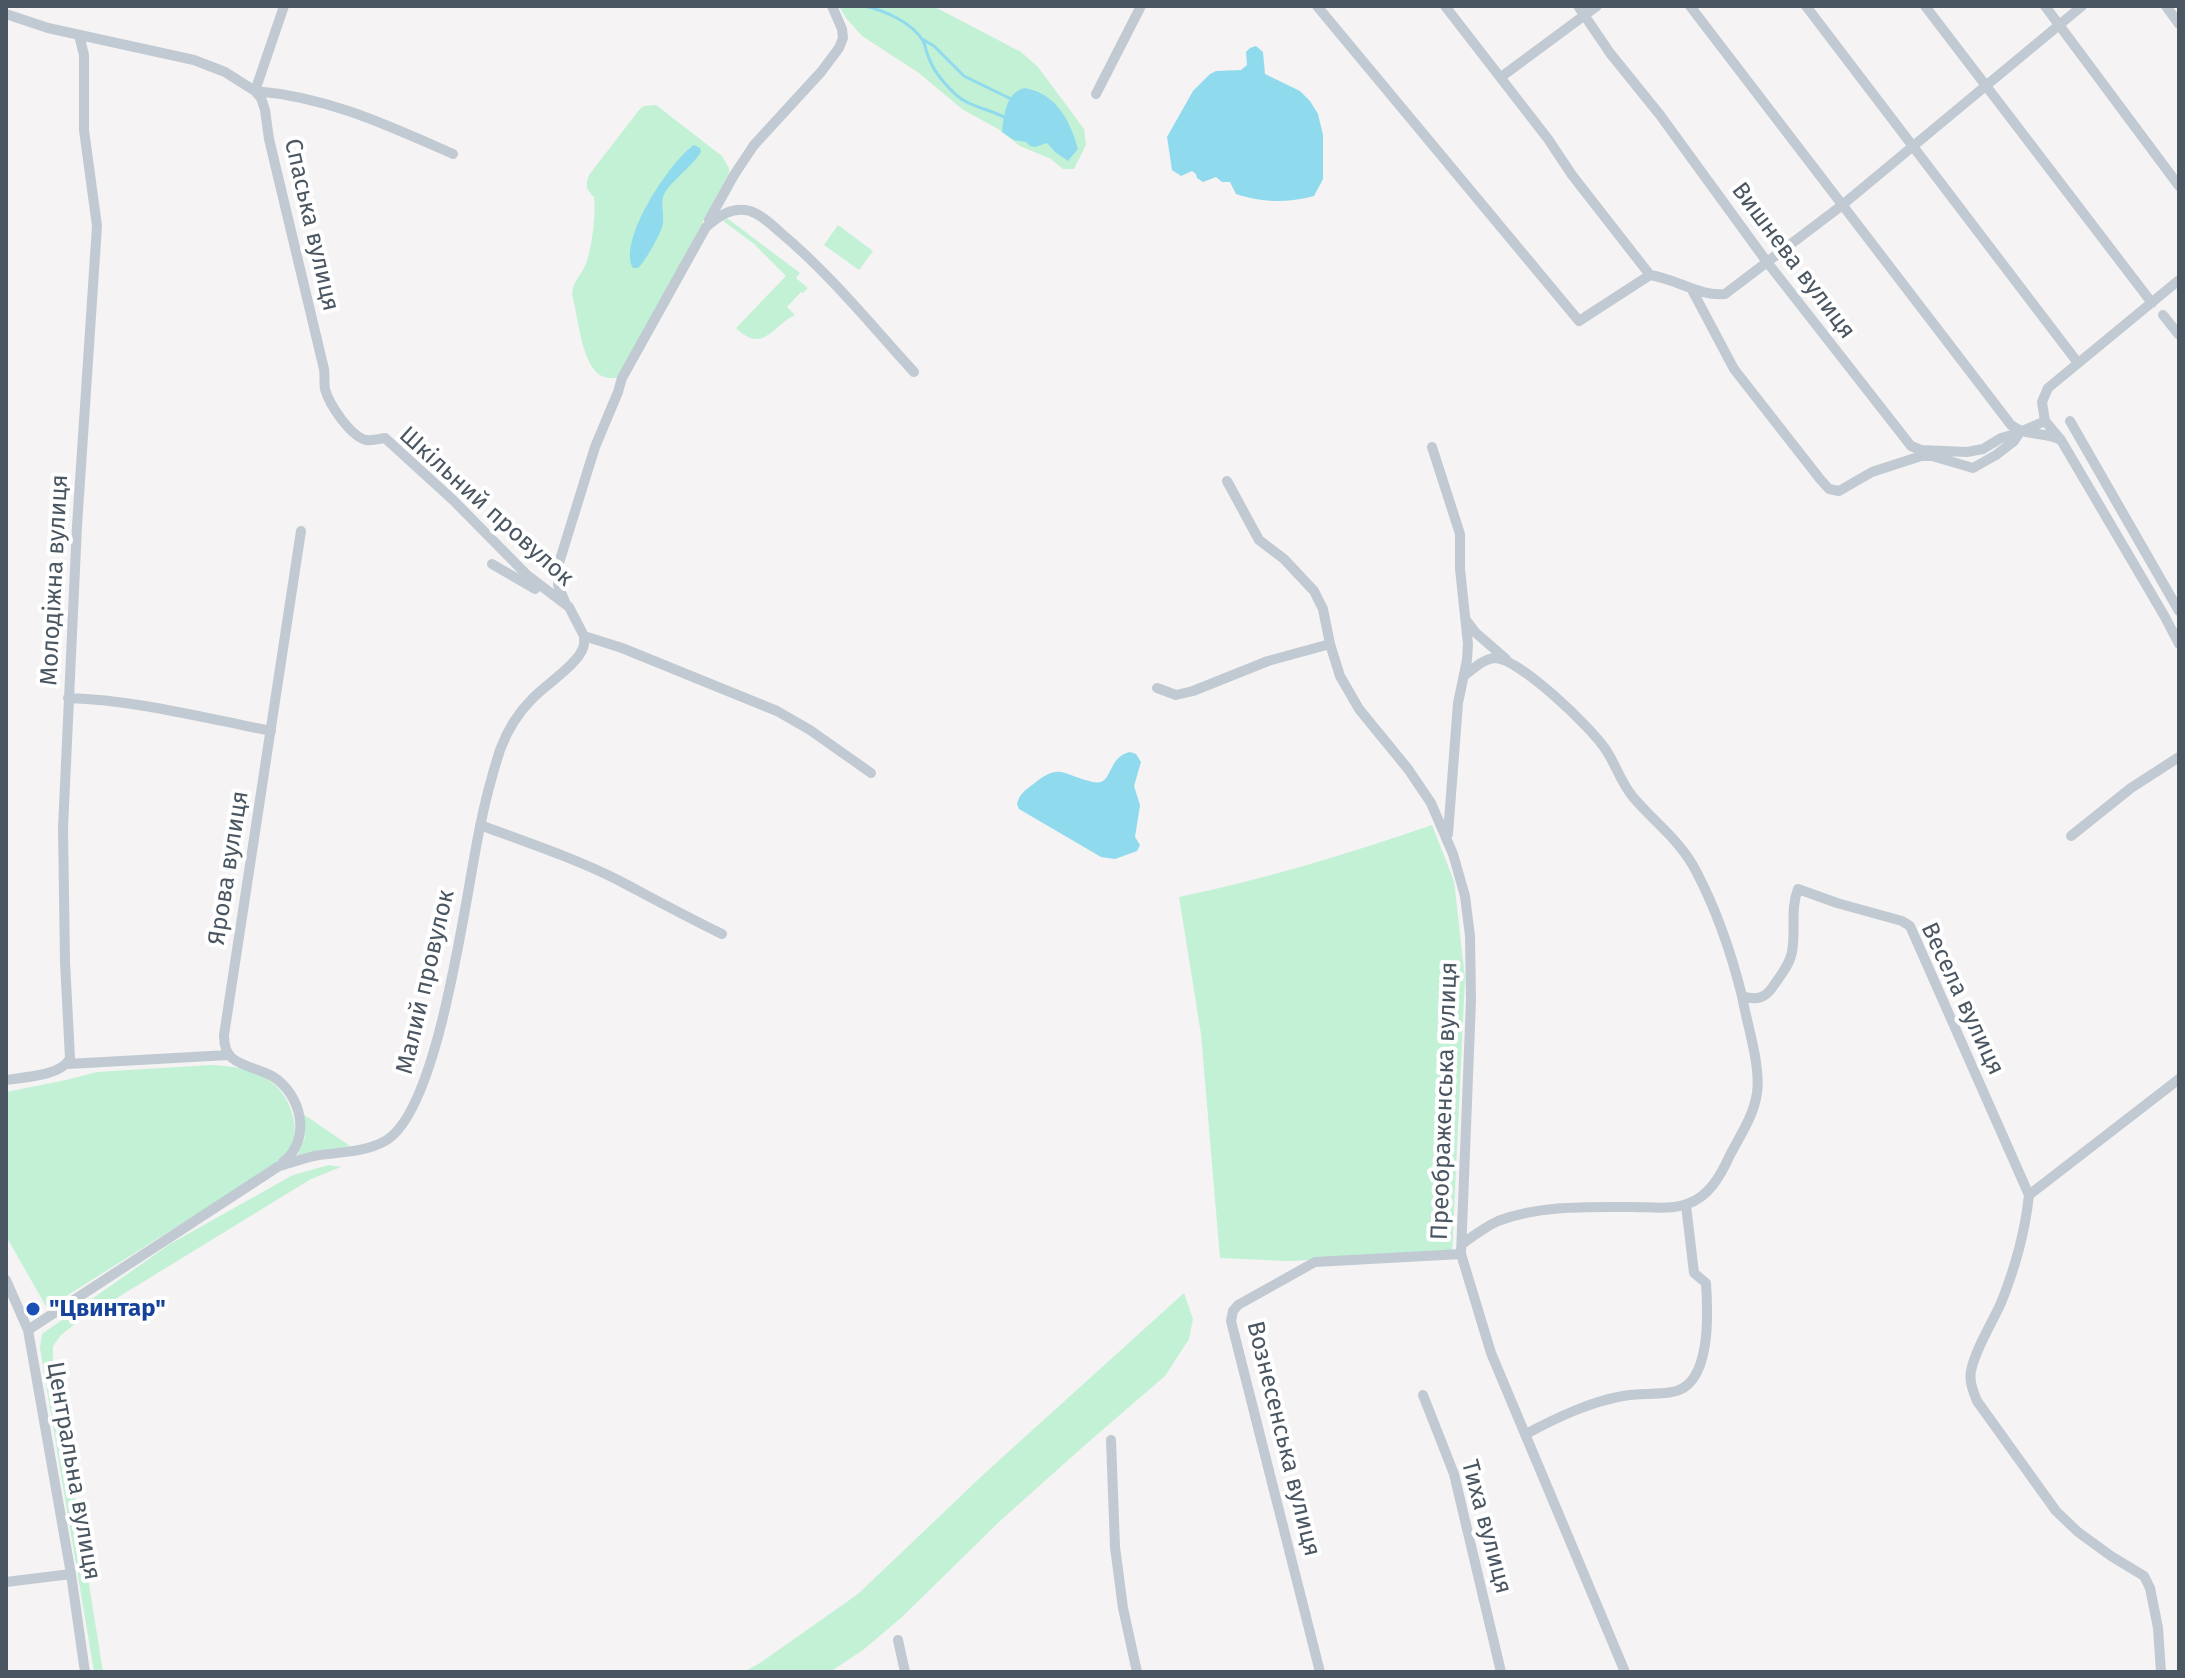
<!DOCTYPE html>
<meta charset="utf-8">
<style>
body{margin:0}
#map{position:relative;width:2185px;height:1678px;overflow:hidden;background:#f5f3f3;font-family:"Fira Sans",sans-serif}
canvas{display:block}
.frame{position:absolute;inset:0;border:8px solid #4a5661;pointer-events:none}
</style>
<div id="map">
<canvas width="2185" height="1678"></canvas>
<div class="frame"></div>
</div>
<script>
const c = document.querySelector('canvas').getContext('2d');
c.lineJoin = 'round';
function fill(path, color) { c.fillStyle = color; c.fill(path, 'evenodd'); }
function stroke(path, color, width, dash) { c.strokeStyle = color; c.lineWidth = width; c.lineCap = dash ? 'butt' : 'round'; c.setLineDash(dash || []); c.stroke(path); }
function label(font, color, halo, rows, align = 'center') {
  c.font = font + ' "Fira Sans",sans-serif'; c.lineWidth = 8; c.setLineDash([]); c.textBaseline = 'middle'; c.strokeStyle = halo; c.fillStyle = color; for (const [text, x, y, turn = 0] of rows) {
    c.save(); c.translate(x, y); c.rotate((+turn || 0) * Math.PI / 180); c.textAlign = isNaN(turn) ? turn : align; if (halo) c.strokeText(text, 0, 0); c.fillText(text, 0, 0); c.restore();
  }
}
fill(new Path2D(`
 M 839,6 L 933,6 L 1021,52 L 1038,67 L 1084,129 L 1086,145 L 1074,169 L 1063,169 L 1051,159 L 1020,146 L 998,129 L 962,109 L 919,73 L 862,36 L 846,18 Z
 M 656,105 L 722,156 L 729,168 L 729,173 L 630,358 L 617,378 C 614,378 606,378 604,377 C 581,369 578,314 572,294 C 573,281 580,277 585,266 C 592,250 596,214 594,197 C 586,189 585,185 589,175 L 639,110 L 644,106 Z
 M 727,218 L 800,273 L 796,278 L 808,288 L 803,293 L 801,292 L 787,307 L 795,315 C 773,325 763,355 736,328 L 786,276 L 754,244 L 722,220 Z
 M 838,225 L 873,251 L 859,270 L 824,245 Z
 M 1432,825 L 1454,881 L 1465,978 L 1452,1255 L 1286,1261 L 1220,1258 L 1201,1034 L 1179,897 C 1265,879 1348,854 1432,825 Z
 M 210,1065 C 232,1066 258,1069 275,1085 C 289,1097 299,1124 293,1143 C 289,1154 276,1162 267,1170 L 47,1308 L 6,1236 L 6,1092 L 66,1080 L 97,1072 Z
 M 303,1114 L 350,1146 L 297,1157 L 305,1137 Z
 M 329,1165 L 341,1167 L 311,1179 L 76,1323 L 61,1335 L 53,1346 L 53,1358 L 103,1672 L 94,1672 L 40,1348 L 42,1334 L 170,1244 L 293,1175 Z
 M 1184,1293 L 1193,1319 L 1189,1339 L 1165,1376 L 1085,1445 L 1000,1521 L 902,1617 L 863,1650 L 830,1672 L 744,1672 L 760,1663 L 858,1594 L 985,1473 Z`), '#c3f1d5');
fill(new Path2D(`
 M 1256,46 L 1263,52 L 1265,74 L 1300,91 L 1310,101 L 1318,114 L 1323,135 L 1323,179 L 1314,196 C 1287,203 1263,203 1236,194 L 1230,182 L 1222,182 L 1216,177 L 1203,182 L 1197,178 L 1196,174 L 1192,171 L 1181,176 L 1172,170 L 1167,137 L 1193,91 L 1210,74 L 1216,71 L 1241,70 L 1247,65 L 1246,52 L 1250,48 Z
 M 1024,88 C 1056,93 1070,120 1078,149 L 1068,161 L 1055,152 L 1047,143 L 1035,147 L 1030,146 L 1026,142 L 1014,140 L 1002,132 C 1004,115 1006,93 1024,88 Z
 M 694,145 L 700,148 L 701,152 C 692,167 667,184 663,197 C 661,205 664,215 663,223 C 662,232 645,262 638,268 L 633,268 C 617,241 670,161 694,145 Z
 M 1130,752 L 1136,754 L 1141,762 L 1134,786 L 1140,805 L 1135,837 L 1140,845 L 1137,851 L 1115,859 L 1101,857 L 1019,809 L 1017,804 C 1019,795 1024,791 1032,785 C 1059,763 1060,773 1089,781 C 1092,782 1098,783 1101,782 C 1112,778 1110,756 1130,752 Z`), '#90daee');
stroke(new Path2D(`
 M 865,6 C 885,11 912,22 923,41 C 926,46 926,53 929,58 C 933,71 945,84 954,93 C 968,107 987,108 1004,117
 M 922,39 L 934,46 L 964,76 L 1011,99`), '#90daee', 3);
stroke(new Path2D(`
 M 284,6 L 255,91 C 328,97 387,125 453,154
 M 1317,6 L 1579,321 L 1650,275 C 1677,279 1700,297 1725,294 L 1841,206 L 2082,6
 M 1445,6 L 1548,139 L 1572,175 L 1650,275
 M 1578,6 L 1610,53 L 1660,115 L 1767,262 L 1911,446 L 1921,450 L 1967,452 L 1983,449 L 2001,438 L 2019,433
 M 1690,6 L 2011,425 C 2026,437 2044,431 2061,440
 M 1806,6 L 2078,363
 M 1925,6 L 2152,303
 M 2045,6 L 2179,186
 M 2166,6 L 2179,24
 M 6,14 L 48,28 L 194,60 L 225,72 L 255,91 L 261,98 L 265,110 L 269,139 L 324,369 C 325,376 324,383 325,389 C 329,404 350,436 366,440 C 371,441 379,439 385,438 L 453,500 L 527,575 L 569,607 L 584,636 L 622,648 L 777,711 L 810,730 L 871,773
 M 1501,77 L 1597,6
 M 1096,94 L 1141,6
 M 709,220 L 734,175 L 754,145 L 821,72 L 839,48 L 843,38 L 842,29 L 832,6
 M 1691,288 L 1734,369 L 1820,479 L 1829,489 L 1839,491 L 1872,472 L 1921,456 L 1932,456 L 1973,468 L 1996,455 L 2014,441 L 2020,432 L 2045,421 L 2042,402 L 2048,388 L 2179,280
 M 2163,315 L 2179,335
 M 2045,421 L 2061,440 L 2165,617 L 2179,644
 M 2070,421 L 2179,611
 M 1432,447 L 1460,534 L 1460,569 L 1468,644 L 1467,660 L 1458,703 L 1448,834
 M 1227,481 L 1259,540 L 1284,559 L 1314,591 L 1323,609 L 1330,644 L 1340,676 L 1359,709 L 1408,769 L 1431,803 L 1453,854 L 1465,896 L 1470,936 L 1471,1000 L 1461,1254 L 1491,1353 L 1625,1672
 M 492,564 L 535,589
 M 565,602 L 558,585 L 559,563 L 595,447 L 618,392 L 622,378 L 706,227 C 719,216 732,206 750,211 C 762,215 772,225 781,233 C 830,274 871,325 914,372
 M 1466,620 L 1476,633 L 1506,659
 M 1464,676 C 1473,669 1483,659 1495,658 C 1519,658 1592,728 1606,750 C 1616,765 1621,783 1633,797 C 1654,822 1681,841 1696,871 C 1717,911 1731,952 1742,996 C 1757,1001 1766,998 1774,985 C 1781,975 1790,964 1792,952 C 1796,930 1790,909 1798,889 L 1837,903 L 1902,921 L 1910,926 L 2029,1195 C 2025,1233 2015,1268 2001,1303 C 1992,1323 1975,1350 1971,1371 C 1969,1381 1973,1391 1977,1401 L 2056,1511 L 2078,1532 L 2111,1556 L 2144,1576 L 2150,1588 L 2158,1628 L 2161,1672
 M 1157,688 L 1176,695 L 1193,691 L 1268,661 L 1330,644
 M 68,698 C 136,700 204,718 271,731
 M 480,825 C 526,842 574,858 618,880 C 652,898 687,917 722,934
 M 2071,836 L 2131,788 L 2179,757
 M 68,1064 L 228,1055
 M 6,1080 C 24,1077 62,1076 70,1058 L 65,962 L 63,828 L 77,526 L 97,226 L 84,130 L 84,55 L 79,35
 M 283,1162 C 312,1140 302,1094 272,1076 C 260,1069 243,1067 232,1058 C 225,1052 224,1043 224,1035 L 301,531
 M 2029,1195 L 2179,1079
 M 1462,1244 C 1473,1236 1485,1227 1498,1221 C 1540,1205 1588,1207 1632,1207 C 1650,1207 1670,1210 1687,1204 C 1709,1197 1721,1175 1730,1155 C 1740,1136 1754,1115 1757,1093 C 1761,1065 1747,1025 1742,996
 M 6,1280 L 28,1330 L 71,1574 L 85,1672
 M 28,1330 L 279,1166 C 290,1163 302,1159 314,1156 C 337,1152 364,1153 385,1141 C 440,1111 466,891 480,827 C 485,801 492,775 500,750 C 507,731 517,714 532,699 C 545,685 577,665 583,648 C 585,644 584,640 584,636
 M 1423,1395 L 1454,1474 L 1501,1672
 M 1526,1434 C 1556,1418 1589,1402 1623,1396 C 1639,1393 1656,1395 1672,1392 C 1712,1386 1708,1312 1706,1283 L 1694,1273 L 1686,1205
 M 1111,1440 L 1115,1547 L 1123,1608 L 1137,1672
 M 6,1582 L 71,1574
 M 898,1640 L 905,1672
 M 1320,1672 L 1231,1321 L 1233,1311 L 1238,1305 L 1315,1262 L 1461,1254`), '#c1cad2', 10);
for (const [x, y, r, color] of [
 [33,1309,8,"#1a4fb4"]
]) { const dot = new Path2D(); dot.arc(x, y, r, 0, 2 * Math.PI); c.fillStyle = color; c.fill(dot); stroke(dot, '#fff', 3); }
label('24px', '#4a5661', '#fff', [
 ["Спаська вулиця",311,225,77],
 ["Вишнева вулиця",1793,261,53],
 ["Шкільний провулок",486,507,42],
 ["Молодіжна вулиця",55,580,-87],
 ["Ярова вулиця",229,868,-81],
 ["Малий провулок",426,982,-77],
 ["Весела вулиця",1962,999,65],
 ["Преображенська вулиця",1445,1101,-88],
 ["Вознесенська вулиця",1283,1439,76],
 ["Центральна вулиця",73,1471,80],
 ["Тиха вулиця",1486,1527,75]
]);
label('bold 24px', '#164399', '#fff', [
 ["\"Цвинтар\"",49,1309]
], 'left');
</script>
